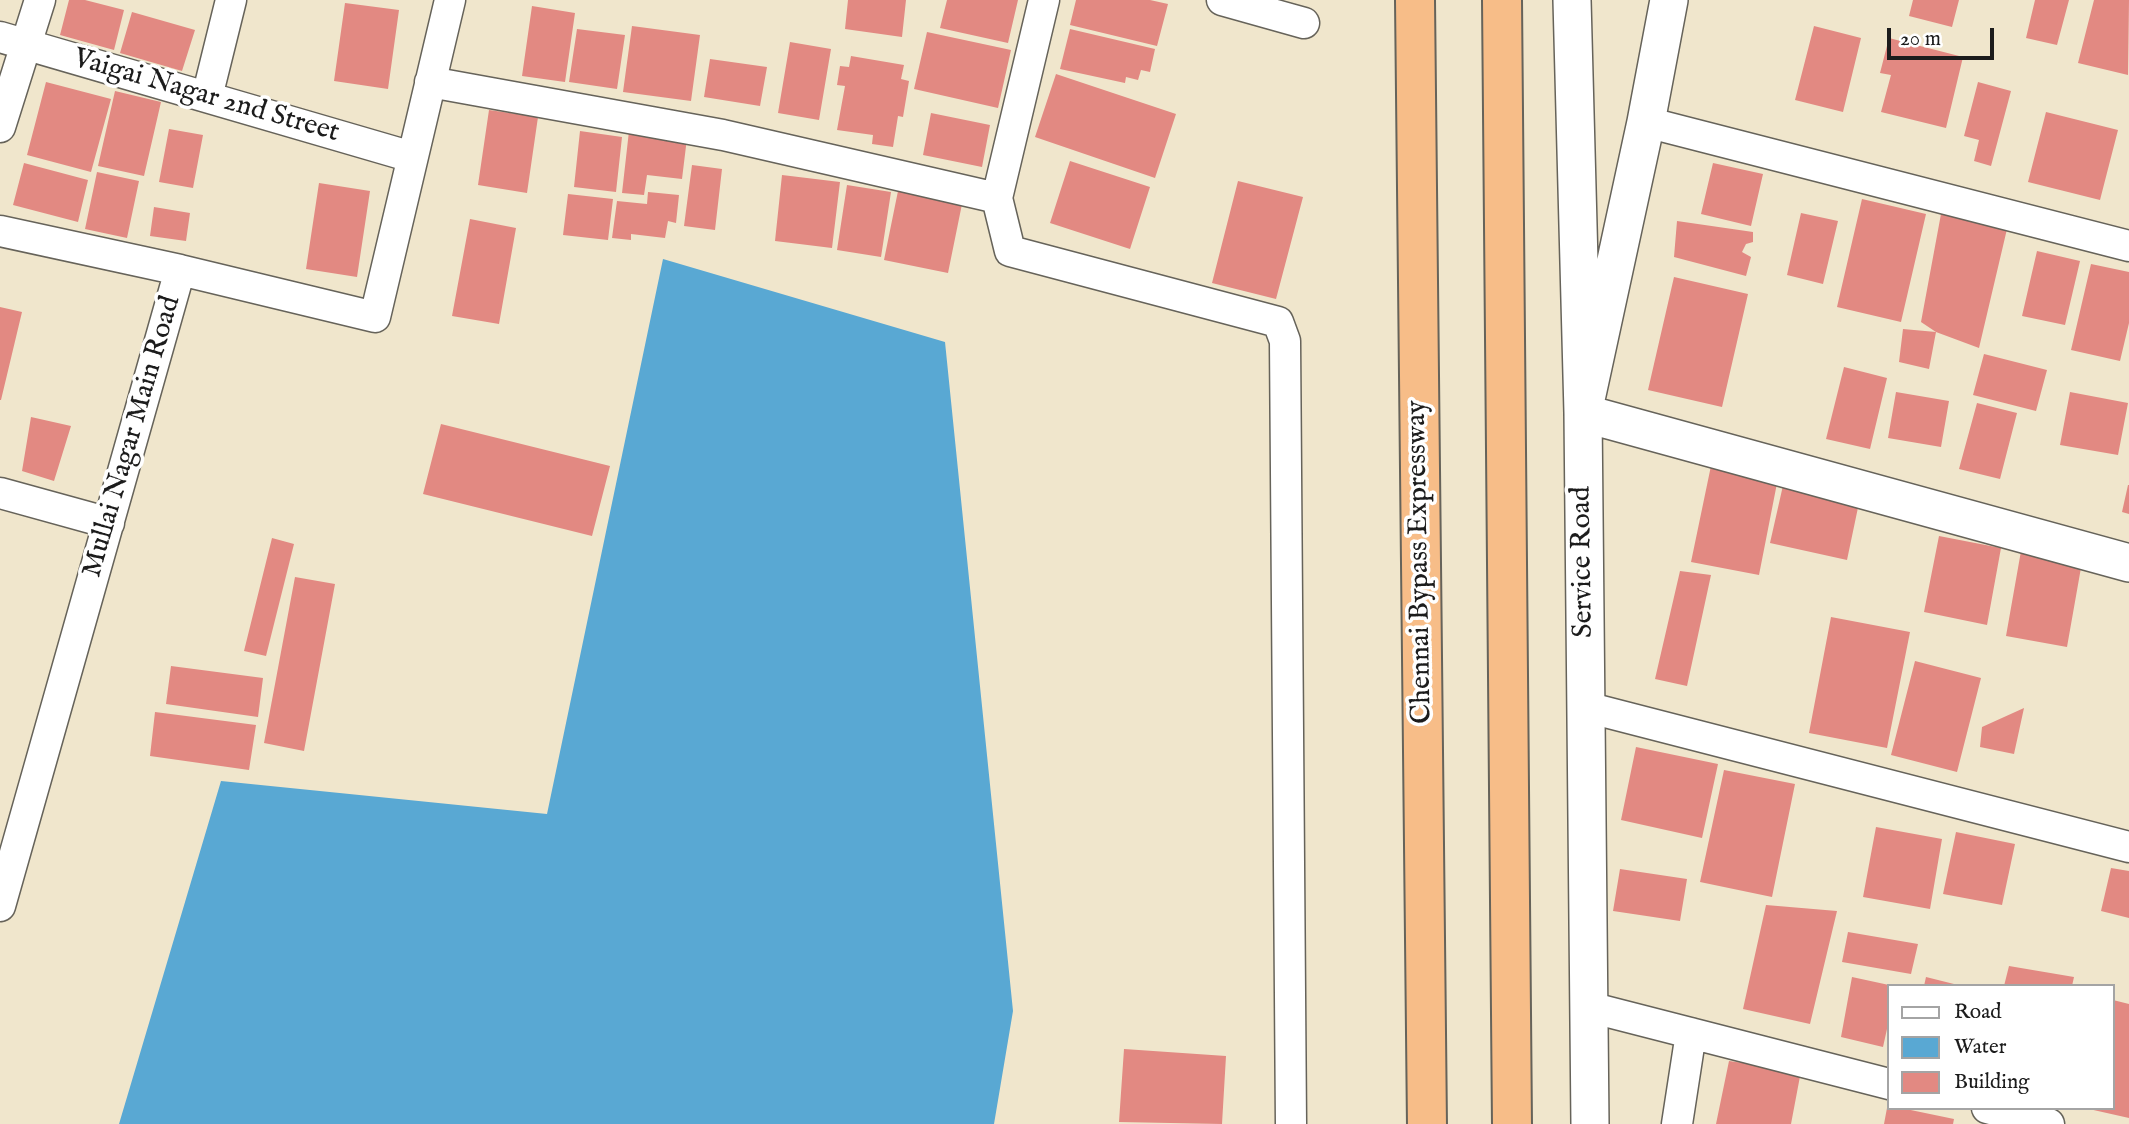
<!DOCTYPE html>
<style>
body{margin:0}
#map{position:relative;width:2129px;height:1124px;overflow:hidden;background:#f0e6cc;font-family:"IM FELL English",serif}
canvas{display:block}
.legend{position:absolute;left:1887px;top:984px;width:228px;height:126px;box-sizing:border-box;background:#fff;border:2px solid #a4a4a4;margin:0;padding:9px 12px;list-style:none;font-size:21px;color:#1c1c1c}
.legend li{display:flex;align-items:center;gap:14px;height:35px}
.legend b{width:35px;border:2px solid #a4a4a4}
.scale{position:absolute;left:1887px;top:28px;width:107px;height:32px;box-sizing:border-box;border:4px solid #1c1c1c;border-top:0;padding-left:9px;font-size:21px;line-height:24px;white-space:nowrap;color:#1c1c1c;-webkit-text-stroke:5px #fff;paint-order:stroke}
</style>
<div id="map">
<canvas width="2129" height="1124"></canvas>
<ul class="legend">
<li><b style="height:9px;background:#fff"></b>Road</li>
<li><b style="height:19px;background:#59a8d3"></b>Water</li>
<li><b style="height:19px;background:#e28982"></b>Building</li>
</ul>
<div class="scale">20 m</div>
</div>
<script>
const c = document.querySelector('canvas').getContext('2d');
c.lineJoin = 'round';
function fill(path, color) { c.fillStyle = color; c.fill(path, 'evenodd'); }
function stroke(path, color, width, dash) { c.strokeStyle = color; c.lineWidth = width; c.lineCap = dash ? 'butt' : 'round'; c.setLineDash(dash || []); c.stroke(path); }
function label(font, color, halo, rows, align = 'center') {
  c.font = font + ' "IM FELL English",serif'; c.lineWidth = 7; c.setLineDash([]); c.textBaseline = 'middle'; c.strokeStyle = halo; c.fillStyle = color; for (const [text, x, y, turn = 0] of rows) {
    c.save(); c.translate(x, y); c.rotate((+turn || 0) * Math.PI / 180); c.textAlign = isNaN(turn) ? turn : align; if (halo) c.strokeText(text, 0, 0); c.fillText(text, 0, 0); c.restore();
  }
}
fill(new Path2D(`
 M 663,259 L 945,342 L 1013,1011 L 994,1124 L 119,1124 L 221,781 L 547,814 Z`), '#59a8d3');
fill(new Path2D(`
 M 69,0 L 85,0 L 124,10 L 114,50 L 60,35 Z
 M 848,0 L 906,0 L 902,37 L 845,29 Z
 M 947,0 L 1018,0 L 1008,43 L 940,28 Z
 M 1076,0 L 1150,0 L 1168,4 L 1157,46 L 1070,25 Z
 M 1913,0 L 1959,0 L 1952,27 L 1909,16 Z
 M 2035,0 L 2069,0 L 2057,45 L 2026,38 Z
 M 2094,0 L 2129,0 L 2128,75 L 2078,63 Z
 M 345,3 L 399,10 L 388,89 L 334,81 Z
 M 532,6 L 575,13 L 565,82 L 522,76 Z
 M 132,12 L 195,30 L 182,71 L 120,53 Z
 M 632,26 L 700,35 L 691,101 L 623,92 Z
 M 1814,26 L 1861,38 L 1843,112 L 1795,100 Z
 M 577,29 L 625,35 L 617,89 L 569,82 Z
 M 1070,29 L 1155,49 L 1150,72 L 1141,70 L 1138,80 L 1126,77 L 1125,83 L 1060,69 Z
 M 927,32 L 1011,50 L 998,108 L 914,89 Z
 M 1889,38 L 1963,57 L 1946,128 L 1881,112 L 1891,75 L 1880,73 Z
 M 790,42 L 831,49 L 819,120 L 778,113 Z
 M 851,56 L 904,65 L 901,79 L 909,81 L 903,117 L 898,116 L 893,147 L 872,144 L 873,135 L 837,130 L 845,86 L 837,85 L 840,66 L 849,67 Z
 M 710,59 L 767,67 L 760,106 L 704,97 Z
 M 1056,74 L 1176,114 L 1155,178 L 1035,137 Z
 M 46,82 L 111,99 L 91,172 L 27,155 Z
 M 1978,82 L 2011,91 L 1991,166 L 1974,161 L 1979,140 L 1964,136 Z
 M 115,91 L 161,102 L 144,176 L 98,166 Z
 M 489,110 L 538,117 L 527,193 L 478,185 Z
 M 2046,112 L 2118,130 L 2100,200 L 2028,182 Z
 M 931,113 L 990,125 L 982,167 L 923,155 Z
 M 169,129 L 203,135 L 193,188 L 159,182 Z
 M 580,131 L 622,137 L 616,192 L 574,187 Z
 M 629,131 L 687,138 L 682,179 L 647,175 L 644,195 L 622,193 Z
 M 1070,161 L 1150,187 L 1130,249 L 1050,223 Z
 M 24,163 L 88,180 L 78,222 L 13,205 Z
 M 1713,163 L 1763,174 L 1751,226 L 1701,214 Z
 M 692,165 L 722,169 L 715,230 L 684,226 Z
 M 97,172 L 139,181 L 127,238 L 85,229 Z
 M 782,175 L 840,182 L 832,248 L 775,241 Z
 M 1238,181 L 1303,197 L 1276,299 L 1212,283 Z
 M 319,183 L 370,191 L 357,277 L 306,269 Z
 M 847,185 L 891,192 L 881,257 L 837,250 Z
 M 898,191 L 962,204 L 948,273 L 884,260 Z
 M 648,192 L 679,195 L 676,223 L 668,221 L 665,238 L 631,234 L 631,240 L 612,238 L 617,201 L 647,204 Z
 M 568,194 L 613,199 L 608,240 L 563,235 Z
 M 1862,199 L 1926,214 L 1901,322 L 1837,307 Z
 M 154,207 L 190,213 L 186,241 L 150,236 Z
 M 1801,213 L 1838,221 L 1823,284 L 1787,275 Z
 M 1941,214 L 2007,229 L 1979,348 L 1936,332 L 1921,322 Z
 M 470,219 L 516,228 L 499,324 L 452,316 Z
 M 1677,221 L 1753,232 L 1753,242 L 1746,244 L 1742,252 L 1751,257 L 1746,276 L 1674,257 Z
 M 2037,251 L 2080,261 L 2065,325 L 2022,316 Z
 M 2091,264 L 2129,272 L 2129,323 L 2120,361 L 2071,350 Z
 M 1674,277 L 1748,294 L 1722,407 L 1648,390 Z
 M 0,307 L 22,312 L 1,400 L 0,400 Z
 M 1903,329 L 1936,332 L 1929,369 L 1899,362 Z
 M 1984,354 L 2047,370 L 2036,411 L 1973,395 Z
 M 1844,367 L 1887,378 L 1870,449 L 1826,439 Z
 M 1896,392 L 1949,401 L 1941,447 L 1888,438 Z
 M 2070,392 L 2128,403 L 2118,455 L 2060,445 Z
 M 1977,403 L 2017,413 L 2000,479 L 1959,469 Z
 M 31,417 L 71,426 L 54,481 L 22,471 Z
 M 441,424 L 610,466 L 592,536 L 423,494 Z
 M 1712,461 L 1779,473 L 1759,575 L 1691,562 Z
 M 1784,481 L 1860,498 L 1847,560 L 1770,543 Z
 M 2128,485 L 2129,485 L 2129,514 L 2122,512 Z
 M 1939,536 L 2001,548 L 1987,625 L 1924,612 Z
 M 272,538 L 294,544 L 266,656 L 244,651 Z
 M 2021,551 L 2082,562 L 2067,647 L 2006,636 Z
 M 1680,571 L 1711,575 L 1687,686 L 1655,679 Z
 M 295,577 L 335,584 L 304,751 L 264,743 Z
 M 1831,617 L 1910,632 L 1887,748 L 1809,733 Z
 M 1915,661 L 1981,678 L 1957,772 L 1891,755 Z
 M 171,666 L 263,678 L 258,717 L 166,704 Z
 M 2024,708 L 2014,754 L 1980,747 L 1982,727 Z
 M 155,712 L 256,725 L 249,770 L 150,756 Z
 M 1636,747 L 1718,764 L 1702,838 L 1621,820 Z
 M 1724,770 L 1795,784 L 1772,897 L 1700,882 Z
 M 1876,827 L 1942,839 L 1930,909 L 1863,897 Z
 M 1956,832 L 2015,844 L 2002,905 L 1943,894 Z
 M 2111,868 L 2129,871 L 2129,918 L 2101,911 Z
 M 1620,869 L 1687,879 L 1680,921 L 1613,911 Z
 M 1766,905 L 1837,911 L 1810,1024 L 1743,1009 Z
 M 1848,932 L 1918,944 L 1911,974 L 1842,962 Z
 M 2009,966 L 2074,977 L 2072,986 L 2004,986 Z
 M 1852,977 L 1889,985 L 1889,1020 L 1883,1047 L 1841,1037 Z
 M 1926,977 L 1958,985 L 1958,986 L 1924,986 Z
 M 2113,1000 L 2129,1004 L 2129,1118 L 2089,1109 L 2113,1108 Z
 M 1124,1049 L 1226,1056 L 1222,1124 L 1119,1122 Z
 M 1729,1061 L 1801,1071 L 1791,1124 L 1716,1124 Z
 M 1887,1108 L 1901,1108 L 1954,1119 L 1953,1124 L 1884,1124 Z`), '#e28982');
const minor = new Path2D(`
 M 1044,0 L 997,198 L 1010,251 L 1278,322 L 1285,341 L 1291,1124
 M 1222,0 L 1304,23
 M 0,37 L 412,157
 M 430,82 L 723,135 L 997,198
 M 207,97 L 231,0
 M 1646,122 L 2129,246
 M 0,127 L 40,0
 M 0,231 L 180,270
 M 0,493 L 109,523
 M 1586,707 L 2129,847
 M 0,906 L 180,270 L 375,317 L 450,0
 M 1589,1007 L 1889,1084
 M 1987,1108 L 2049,1124
 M 1677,1124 L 1691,1033`);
const tertiary = new Path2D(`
 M 1572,0 L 1583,413 L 1590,1124
 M 1669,0 L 1646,122 L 1583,413 L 2129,563`);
const trunk = new Path2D(`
 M 1415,0 L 1427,1124
 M 1502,0 L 1512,1124`);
stroke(minor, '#66635a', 33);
stroke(tertiary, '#66635a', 40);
stroke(trunk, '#66635a', 42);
stroke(minor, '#fff', 30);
stroke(tertiary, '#fff', 37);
stroke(trunk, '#f7bd88', 38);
label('28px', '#1c1c1c', '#fff', [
 ["Vaigai Nagar 2nd Street",206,97,16],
 ["Mullai Nagar Main Road",133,437,-74],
 ["Chennai Bypass Expressway",1421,562,-91],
 ["Service Road",1584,562,-91]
]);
</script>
